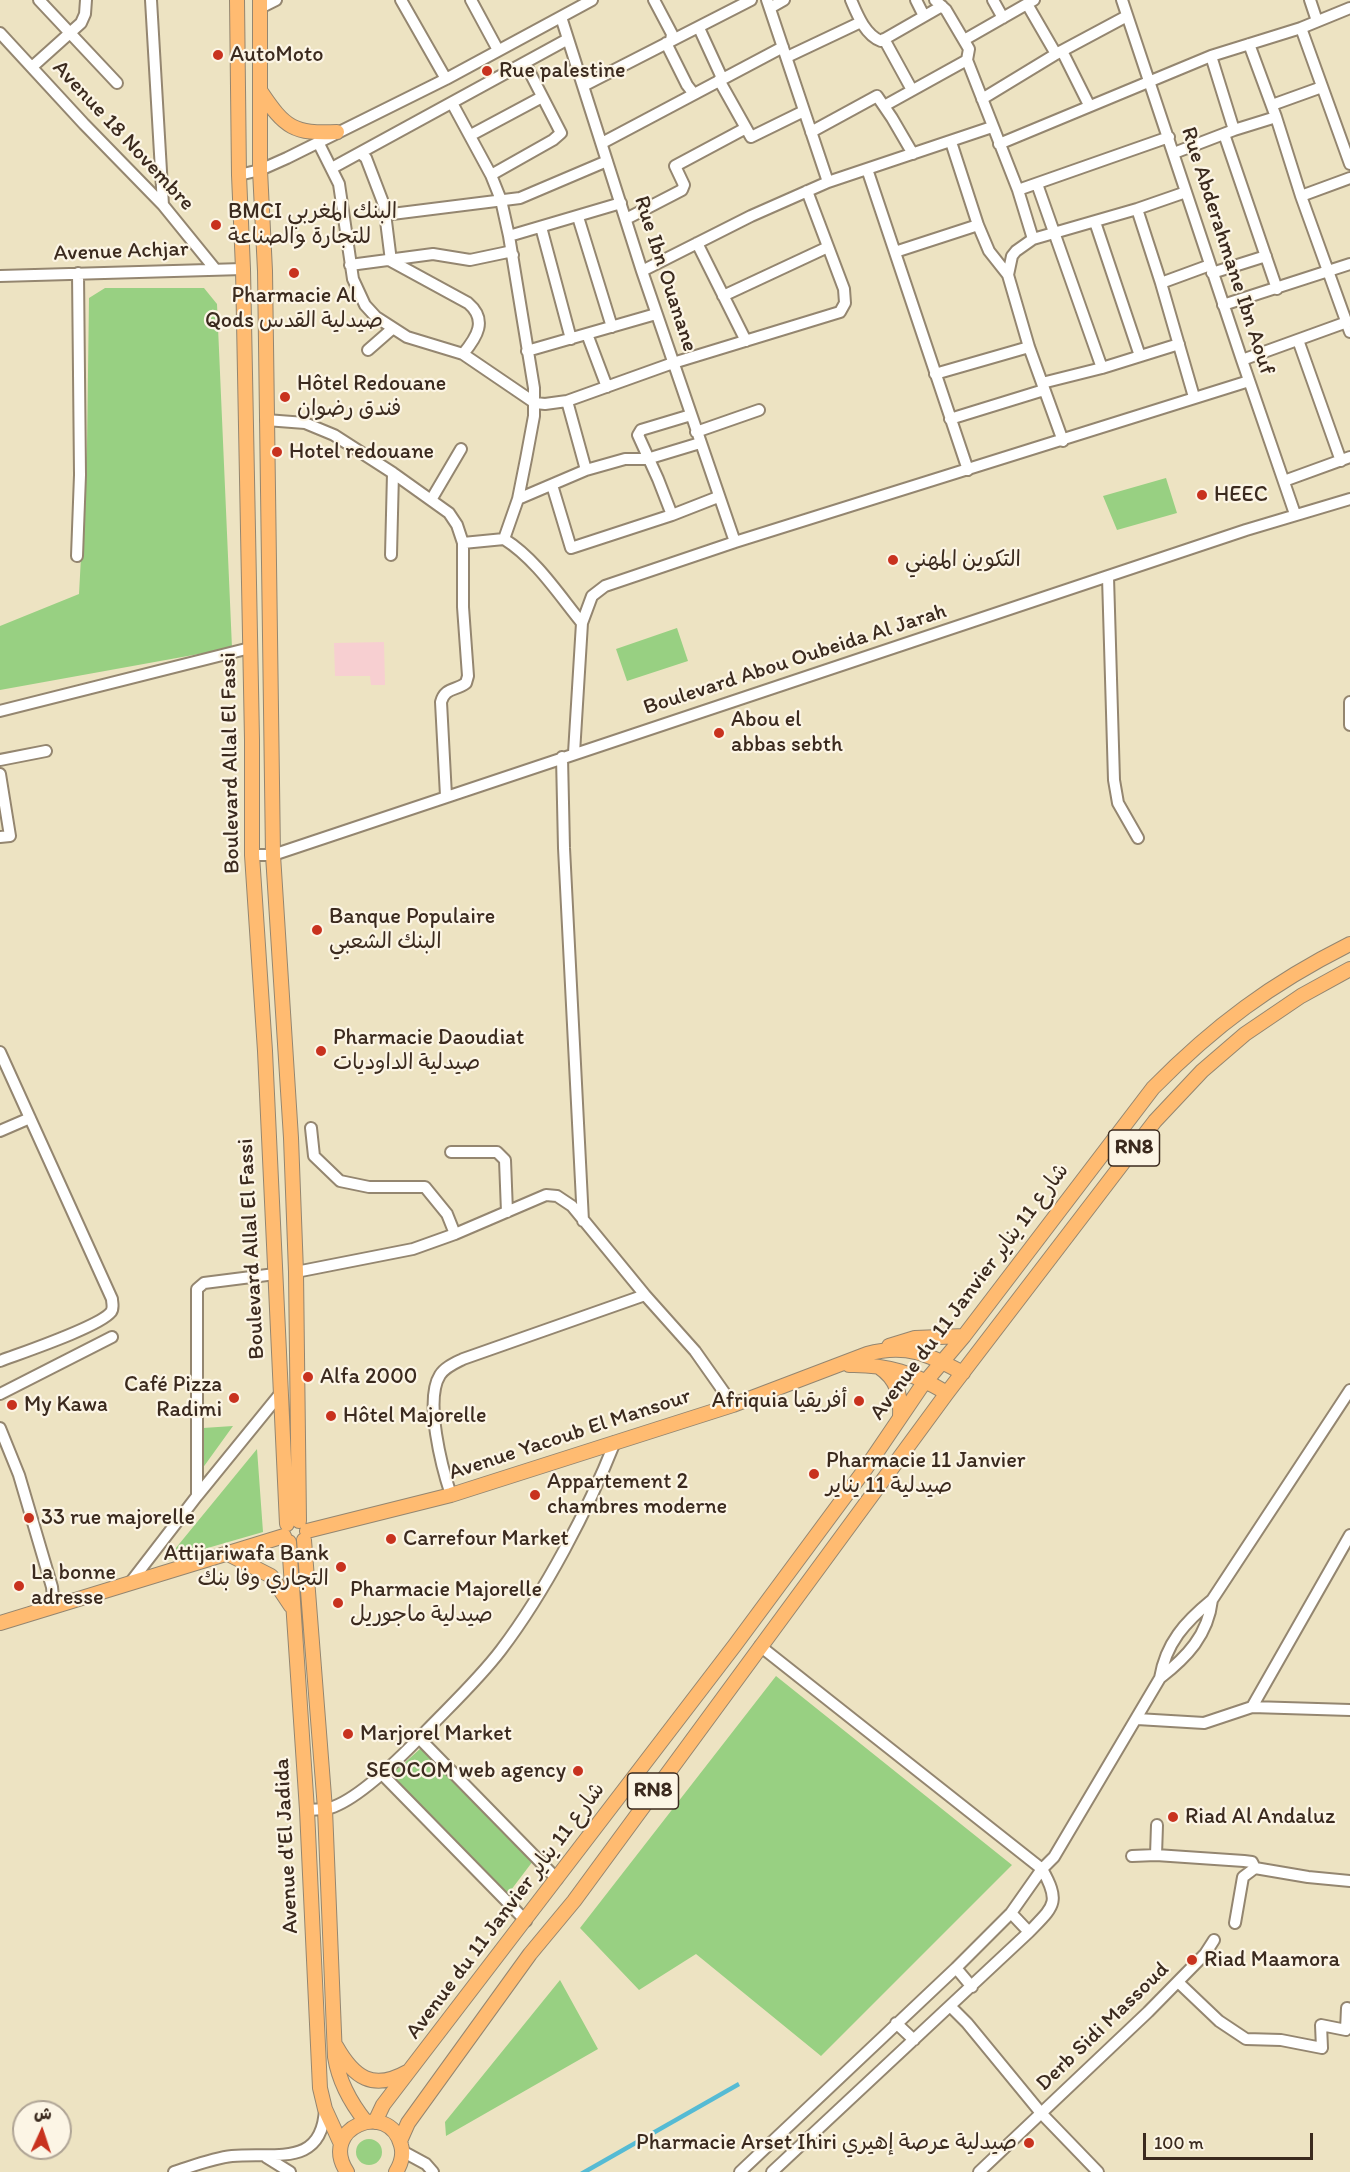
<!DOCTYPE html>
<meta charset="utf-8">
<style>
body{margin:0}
#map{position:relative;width:1350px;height:2172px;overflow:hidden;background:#ede3c2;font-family:Itim,"Playpen Sans Arabic",sans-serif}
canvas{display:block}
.north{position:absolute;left:12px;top:2100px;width:60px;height:60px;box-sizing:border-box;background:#fcf5e5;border:2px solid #afa495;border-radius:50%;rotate:3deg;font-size:16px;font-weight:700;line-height:24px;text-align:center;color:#3b2a1e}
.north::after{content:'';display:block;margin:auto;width:21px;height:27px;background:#c8321e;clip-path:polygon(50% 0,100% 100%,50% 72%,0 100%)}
.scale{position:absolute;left:1143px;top:2133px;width:170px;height:27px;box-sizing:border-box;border:3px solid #3b2a1e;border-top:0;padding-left:8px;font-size:18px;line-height:21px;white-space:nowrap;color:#3b2a1e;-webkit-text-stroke:4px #fcf5e5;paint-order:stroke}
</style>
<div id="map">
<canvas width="1350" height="2172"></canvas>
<div class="north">ش</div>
<div class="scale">100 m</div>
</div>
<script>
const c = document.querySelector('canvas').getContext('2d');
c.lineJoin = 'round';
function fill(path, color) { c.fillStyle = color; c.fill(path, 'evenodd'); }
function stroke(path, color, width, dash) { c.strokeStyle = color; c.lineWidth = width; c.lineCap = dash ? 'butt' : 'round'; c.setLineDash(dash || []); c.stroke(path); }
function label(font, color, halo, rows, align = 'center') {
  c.font = font + ' Itim,"Playpen Sans Arabic",sans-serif'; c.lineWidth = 4.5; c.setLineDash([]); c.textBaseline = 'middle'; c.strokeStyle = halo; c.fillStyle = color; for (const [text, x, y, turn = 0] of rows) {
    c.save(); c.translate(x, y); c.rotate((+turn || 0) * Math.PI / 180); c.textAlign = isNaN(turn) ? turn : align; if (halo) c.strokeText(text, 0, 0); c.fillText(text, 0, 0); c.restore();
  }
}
fill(new Path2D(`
 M 384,642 L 385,685 L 371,685 L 370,676 L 335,676 L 334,643 Z`), '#f7cfd1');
fill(new Path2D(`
 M 105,288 L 204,288 L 217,304 L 232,648 L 0,690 L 0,626 L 79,594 L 87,446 L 89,298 Z
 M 1166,478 L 1177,513 L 1117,530 L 1103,496 Z
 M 677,628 L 688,661 L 627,681 L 616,649 Z
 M 233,1426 L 202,1469 L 203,1428 Z
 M 257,1449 L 263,1532 L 166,1560 Z
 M 776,1676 L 1012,1865 L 821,2056 L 696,1954 L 639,1990 L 580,1928 Z
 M 421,1748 L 533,1861 L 508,1894 L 391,1775 Z
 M 560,1980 L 598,2049 L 446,2136 L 445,2122 Z
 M356 2152a13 13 0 1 1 26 0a13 13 0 1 1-26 0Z`), '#98d082');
fill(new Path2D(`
 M 738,2082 L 740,2086 L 589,2172 L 580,2172 Z`), '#55bbd4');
const minor = new Path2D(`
 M 39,0 L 117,83
 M 151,0 L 163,205
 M 401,0 L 446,79
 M 471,0 L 498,50
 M 654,0 L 672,34 L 671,41
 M 767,0 L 828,182
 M 851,0 C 857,14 865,35 881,41 L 942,6
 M 916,0 L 924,16
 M 935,0 L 946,10 L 969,49 L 967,60 L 1018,190 L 1033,239
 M 993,0 L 1003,18
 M 1122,0 L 1242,360 L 1295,514
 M 1310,0 L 1317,21
 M 1027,4 L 1056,54
 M 260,8 L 276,0
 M 770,8 L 784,0
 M 561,17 L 642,271 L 735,542
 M 699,28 L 722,78
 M 1301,28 L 1350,164
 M 0,33 L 84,124 L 163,205 L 215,269
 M 884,39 L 912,90
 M 964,40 L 1034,0
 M 666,43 L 687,85 L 694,94
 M 1249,44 L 1276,117 L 1301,196 L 1350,332
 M 1062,51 L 1089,105
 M 1211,56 L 1234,130
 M 787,57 L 861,22
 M 32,67 L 81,23 L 85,14 L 86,0
 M 719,80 L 751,137 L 804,111
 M 583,86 L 751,0
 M 982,99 L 1056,54 L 1127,16
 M 452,103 L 491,175 L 501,200 L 509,236 L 534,388 L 534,416 L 526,459 L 518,499 L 504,539 C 536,559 559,595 582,623
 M 1272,105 L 1322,87
 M 884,106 L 967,60
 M 811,132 L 877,96 L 892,118 L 913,154
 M 1224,134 L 1277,289
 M 471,135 L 542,97
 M 318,142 L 339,184 L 353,279 L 365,305 L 376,317 L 407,337 L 463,354 L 535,403 L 545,404 L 567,401 L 673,363 L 840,312 L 845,303 L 844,289 L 807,191
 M 951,142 L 978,225 L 989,251 L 1008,275 L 1029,347 L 1063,441
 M 602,143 L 783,47
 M 999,144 L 1211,56 L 1301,28 L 1350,8
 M 360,153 L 366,158 L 384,205 L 391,261 L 468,303 C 488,320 477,337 463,354
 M 1174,153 L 1234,130 L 1276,117
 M 332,168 L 568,39
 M 867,169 L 968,470
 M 239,175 L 260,170 L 287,158 L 446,79 L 592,0
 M 491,175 L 553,140 L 561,133 L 525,63
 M 1037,184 L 1102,368
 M 1018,190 L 1169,137
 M 1301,196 L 1350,178
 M 1137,209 L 1161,283 L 1194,397
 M 384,215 L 520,198 L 607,161
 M 578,217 L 612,327
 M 626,219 L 682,190 L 684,185 L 675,166 L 746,128
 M 1095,222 L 1140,356
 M 541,227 L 571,339
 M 509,236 L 621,203
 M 697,243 L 746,341
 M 895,252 L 978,225
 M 350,265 L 433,254 L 470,260 L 508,252 L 513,255
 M 642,271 L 751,216 L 828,182 L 992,127
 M 1212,273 L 1266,256
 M 1008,275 L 1012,256 L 1016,251 L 1033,239 L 1137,209 L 1186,192
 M 0,276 L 243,269
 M 1161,283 L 1210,265
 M 723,296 L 828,247
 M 1223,305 L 1350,264
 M 587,334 L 607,387
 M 1298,340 L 1341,461
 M 368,350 L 392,329
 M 527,351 L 656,314
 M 1242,360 L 1347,322
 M 935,374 L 1029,347
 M 1042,383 L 1102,368 L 1179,344
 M 567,401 L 586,470
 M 950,419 L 1044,390
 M 266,420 L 305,423 L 334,435 L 393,473 L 449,513 L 457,525 L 463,543 L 504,539
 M 696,432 L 759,410
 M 1284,481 L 1350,457
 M 552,485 L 571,548 L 672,515 L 718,497
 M 518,499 L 586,470 L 625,459 L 647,459 L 700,443
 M 431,500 L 461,449
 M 672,515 L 658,479 L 638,435 L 641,430 L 691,415
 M 391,555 L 393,473
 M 77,556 L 80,475 L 78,273
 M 1108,577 L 1114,780 L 1118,803 L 1138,838
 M 1350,702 L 1350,725
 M 0,711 L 250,648
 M 574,753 L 582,623 L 592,596 L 605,586 L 735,542 L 1249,381
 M 562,757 L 564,848 L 583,1221
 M 0,760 L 46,751
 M 0,774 L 10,836 L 0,837
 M 446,796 L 441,702 C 445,687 456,691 466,683 L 468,676 L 463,607 L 463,543
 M 252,855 L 273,855 L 1246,530 L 1350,499
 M 0,1052 L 112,1299 C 112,1303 114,1308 111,1312 C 99,1327 21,1353 0,1361
 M 311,1128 L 314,1156 L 340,1181 L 369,1187 L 425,1187 L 447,1214 L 455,1234
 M 0,1131 L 30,1118
 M 451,1152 L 497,1152 L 505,1160 L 507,1212
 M 296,1272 L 413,1249 L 455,1234 L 546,1195 L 557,1196 L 572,1206 L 645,1295 L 695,1351 L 733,1405
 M 0,1394 L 112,1337
 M 0,1428 L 19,1475 L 52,1587 L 54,1607
 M 451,1495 C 442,1468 424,1400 440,1375 C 445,1367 455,1363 463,1359 L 645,1295
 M 197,1496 L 197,1289 L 204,1283 L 275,1274
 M 130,1583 L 197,1496 L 280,1394
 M 760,1646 L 1042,1869 C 1061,1903 1054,1906 1029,1932 L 772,2172
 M 1160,1678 C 1187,1657 1208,1635 1212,1600
 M 1252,1707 L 1350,1535
 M 1137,1719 L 1204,1723 L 1252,1707 L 1350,1710
 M 419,1738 L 557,1879
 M 382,1774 L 526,1921
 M 307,1810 C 315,1809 323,1810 330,1808 C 360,1799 404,1754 426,1731 C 451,1705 479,1679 501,1650 C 545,1592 588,1510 615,1442
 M 1156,1855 L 1157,1825
 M 1132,1856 L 1156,1855 L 1244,1861 L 1252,1862 L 1255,1868
 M 1011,1913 L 1029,1932
 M 1235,1923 L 1243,1877 L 1255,1868 L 1308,1877 L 1350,1881
 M 956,1968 L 972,1987
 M 1178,1982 L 1219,2021 L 1246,2039 L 1281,2040 L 1322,2048 L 1321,2025 L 1346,2030 L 1347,2008 L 1350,2009
 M 951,2007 L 967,2023 L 1041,2113 L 1098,2172
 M 896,2023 L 914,2040
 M 402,2151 L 426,2164 L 433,2172
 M 266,2157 L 290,2172
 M 174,2172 C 193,2166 213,2158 232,2156 C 275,2152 322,2168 325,2109
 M 740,2172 L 956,1968 L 1011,1913 L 1042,1869 L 1054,1857 L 1160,1678 C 1166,1643 1185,1622 1212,1600 L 1350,1390
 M 979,2172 L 1148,2012 L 1205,1954 L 1214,1940`);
const major = new Path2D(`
 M 237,0 L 239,175 L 243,269 L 252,740 L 252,855 L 265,1051 L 287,1524
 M 260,0 L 260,170 L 265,271 L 273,855 L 291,1138 L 296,1272 L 299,1521
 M 261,92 C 285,128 294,134 337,132
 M 889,1346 L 915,1338 L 964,1336
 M 849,1365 C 887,1364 915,1374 947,1393
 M 879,1367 C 897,1379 901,1395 900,1416
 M 307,1531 L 451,1495 L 733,1405 L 867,1354 C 906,1343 928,1354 963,1373
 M 304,1540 L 325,1809 L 335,2057 C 339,2082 350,2102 366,2122
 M 289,1542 L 307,1810 L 320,2088 L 325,2109 L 341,2144
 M 228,1554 L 271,1576 L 291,1606
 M 0,1623 L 284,1536
 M 336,2046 C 354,2078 373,2091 407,2072
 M 375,2122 L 383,2105 L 735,1645 L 866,1468 L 921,1387 L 964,1336 L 1153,1088 C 1214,1026 1272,983 1350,944
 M 400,2141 L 408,2123 L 530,1954 L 574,1901 L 947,1393 L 1155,1121 L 1202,1071 L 1245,1034 L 1301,996 L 1350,969
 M 347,2172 C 318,2128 389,2099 401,2145 C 404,2155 401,2164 396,2172`);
stroke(minor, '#948670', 14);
stroke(major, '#948670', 16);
stroke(minor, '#fff', 10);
stroke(major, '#ffbb71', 14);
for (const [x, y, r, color] of [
 [218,55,6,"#c8321e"],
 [487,71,6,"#c8321e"],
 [216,225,6,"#c8321e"],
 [294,273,6,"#c8321e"],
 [285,397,6,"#c8321e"],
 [277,452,6,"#c8321e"],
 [1202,495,6,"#c8321e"],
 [893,560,6,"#c8321e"],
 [719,733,6,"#c8321e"],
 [317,930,6,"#c8321e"],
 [321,1051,6,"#c8321e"],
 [308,1377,6,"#c8321e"],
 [234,1398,6,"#c8321e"],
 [859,1401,6,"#c8321e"],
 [12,1405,6,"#c8321e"],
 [331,1416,6,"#c8321e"],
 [814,1474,6,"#c8321e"],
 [535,1495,6,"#c8321e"],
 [29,1518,6,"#c8321e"],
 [391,1539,6,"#c8321e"],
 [341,1567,6,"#c8321e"],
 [19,1586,6,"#c8321e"],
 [338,1603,6,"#c8321e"],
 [348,1734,6,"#c8321e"],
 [578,1771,6,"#c8321e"],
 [1173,1817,6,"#c8321e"],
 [1192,1960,6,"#c8321e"],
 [1029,2143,6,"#c8321e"]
]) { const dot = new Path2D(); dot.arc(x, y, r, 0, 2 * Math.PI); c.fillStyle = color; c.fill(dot); stroke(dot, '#fcf5e5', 2); }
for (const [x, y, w] of [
 [1134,1148,51],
 [653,1791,51]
]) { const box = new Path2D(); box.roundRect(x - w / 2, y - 18, w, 36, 4.5); c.fillStyle = '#fcf5e5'; c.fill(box); stroke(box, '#3b2a1e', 1.5); }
label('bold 21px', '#3b2a1e', null, [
 ["RN8",1134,1148],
 ["RN8",653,1791]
]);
label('22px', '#3b2a1e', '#fcf5e5', [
 ["AutoMoto",230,55],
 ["Rue palestine",499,71],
 ["BMCI البنك المغربي",228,212],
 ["للتجارة والصناعة",228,237],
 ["Pharmacie Al",294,296,"center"],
 ["Qods صيدلية القدس",294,321,"center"],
 ["Hôtel Redouane",297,384],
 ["فندق رضوان",297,409],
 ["Hotel redouane",289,452],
 ["HEEC",1214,495],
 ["التكوين المهني",905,560],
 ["Abou el",731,720],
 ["abbas sebth",731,745],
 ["Banque Populaire",329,917],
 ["البنك الشعبي",329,942],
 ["Pharmacie Daoudiat",333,1038],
 ["صيدلية الداوديات",333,1063],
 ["Alfa 2000",320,1377],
 ["Café Pizza",222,1385,"right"],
 ["Radimi",222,1410,"right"],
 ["Afriquia أفريقيا",847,1401,"right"],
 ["My Kawa",24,1405],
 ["Hôtel Majorelle",343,1416],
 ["Pharmacie 11 Janvier",826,1461],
 ["صيدلية 11 يناير",826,1486],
 ["Appartement 2",547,1482],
 ["chambres moderne",547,1507],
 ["33 rue majorelle",41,1518],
 ["Carrefour Market",403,1539],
 ["Attijariwafa Bank",329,1554,"right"],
 ["التجاري وفا بنك",329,1579,"right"],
 ["La bonne",31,1573],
 ["adresse",31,1598],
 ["Pharmacie Majorelle",350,1590],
 ["صيدلية ماجوريل",350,1615],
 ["Marjorel Market",360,1734],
 ["SEOCOM web agency",566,1771,"right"],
 ["Riad Al Andaluz",1185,1817],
 ["Riad Maamora",1204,1960],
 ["Pharmacie Arset Ihiri صيدلية عرصة إهيري",1017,2143,"right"]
], 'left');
label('22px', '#3b2a1e', '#fcf5e5', [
 ["Avenue 18 Novembre",123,136,47],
 ["Rue Abderahmane Ibn Aouf",1227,251,72],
 ["Avenue Achjar",121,252,-2],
 ["Rue Ibn Ouanane",665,274,72],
 ["Boulevard Abou Oubeida Al Jarah",795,660,-18],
 ["Boulevard Allal El Fassi",231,763,-91],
 ["Boulevard Allal El Fassi",252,1249,-93],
 ["Avenue du 11 Janvier شارع 11 يناير",970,1292,-53],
 ["Avenue Yacoub El Mansour",570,1435,-18],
 ["Avenue d'El Jadida",287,1846,-93],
 ["Avenue du 11 Janvier شارع 11 يناير",506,1911,-53],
 ["Derb Sidi Massoud",1103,2027,-44]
]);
</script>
